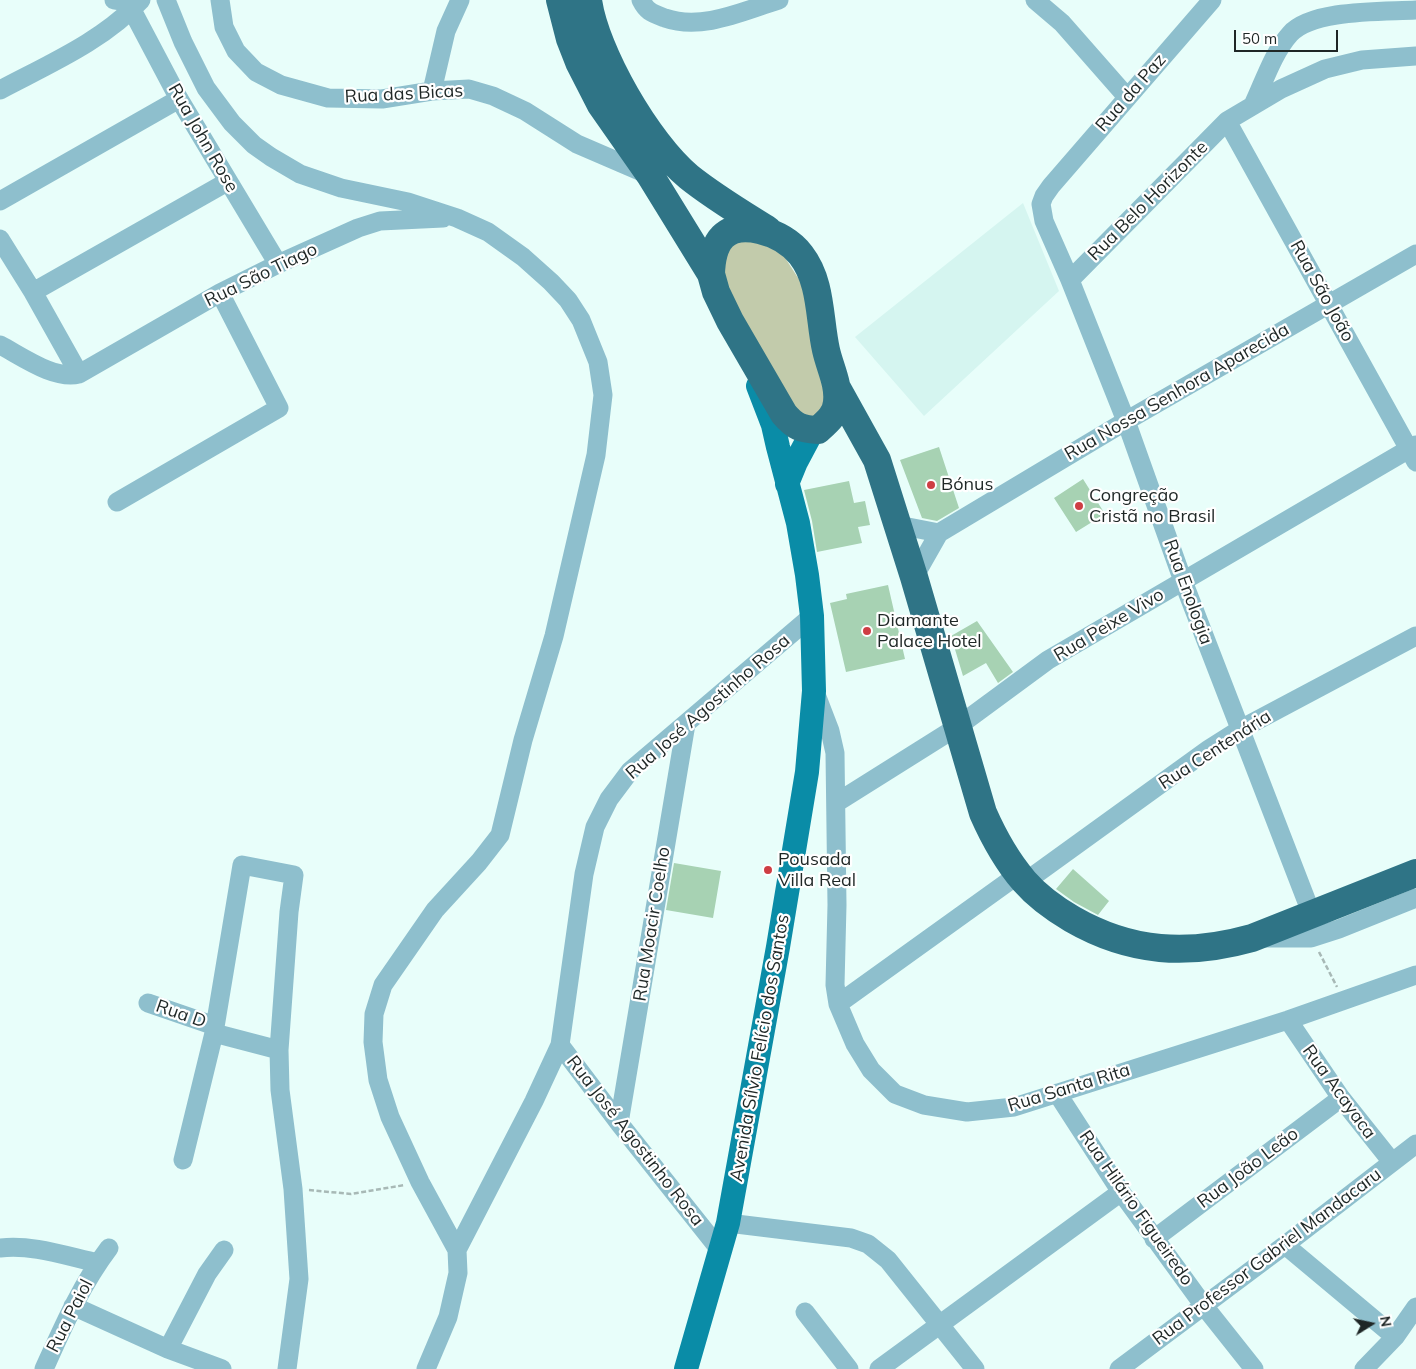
<!DOCTYPE html>
<meta charset="utf-8">
<style>
body{margin:0}
#map{position:relative;width:1416px;height:1369px;overflow:hidden;background:#e8fefa;font-family:Mulish,sans-serif}
canvas{display:block}
.north{position:absolute;left:1346px;top:1299px;width:50px;height:50px;-webkit-text-stroke:4px #fff;paint-order:stroke;rotate:80deg;font-size:14px;font-weight:700;line-height:20px;text-align:center;color:#1f2726}
.north::after{content:'';display:block;margin:auto;width:18px;height:22px;background:#1f2726;clip-path:polygon(50% 0,100% 100%,50% 72%,0 100%)}
.scale{position:absolute;left:1234px;top:30px;width:104px;height:22px;box-sizing:border-box;border:2px solid #1f2726;border-top:0;padding-left:6px;font-size:15px;line-height:18px;white-space:nowrap;color:#1f2726;-webkit-text-stroke:4px #fff;paint-order:stroke}
</style>
<div id="map">
<canvas width="1416" height="1369"></canvas>
<div class="north">N</div>
<div class="scale">50 m</div>
</div>
<script>
const c = document.querySelector('canvas').getContext('2d');
c.lineJoin = 'round';
function fill(path, color) { c.fillStyle = color; c.fill(path, 'evenodd'); }
function stroke(path, color, width, dash) { c.strokeStyle = color; c.lineWidth = width; c.lineCap = dash ? 'butt' : 'round'; c.setLineDash(dash || []); c.stroke(path); }
function label(font, color, halo, rows, align = 'center') {
  c.font = font + ' Mulish,sans-serif'; c.lineWidth = 4.5; c.setLineDash([]); c.textBaseline = 'middle'; c.strokeStyle = halo; c.fillStyle = color; for (const [text, x, y, turn = 0] of rows) {
    c.save(); c.translate(x, y); c.rotate((+turn || 0) * Math.PI / 180); c.textAlign = isNaN(turn) ? turn : align; if (halo) c.strokeText(text, 0, 0); c.fillText(text, 0, 0); c.restore();
  }
}
fill(new Path2D(`
 M 1023,203 L 1059,291 L 924,416 L 855,337 Z`), '#d5f5f0');
fill(new Path2D(`
 M 745,237 L 782,253 L 802,284 L 829,394 L 826,415 L 806,425 L 723,293 L 725,249 Z`), '#c2cbab');
fill(new Path2D(`
 M 939,447 L 959,508 L 937,521 L 922,518 L 900,460 Z
 M 1083,479 L 1105,514 L 1076,532 L 1054,498 Z
 M 849,481 L 854,503 L 865,501 L 870,525 L 858,527 L 862,543 L 817,552 L 812,521 L 804,490 Z
 M 888,585 L 905,659 L 846,672 L 830,603 L 847,599 L 846,594 Z
 M 977,621 L 1013,672 L 998,683 L 986,663 L 963,676 L 951,636 Z
 M 674,863 L 721,871 L 713,918 L 666,910 Z
 M 1073,869 L 1109,901 L 1098,915 L 1074,902 L 1056,889 Z`), '#a7d2b3');
stroke(new Path2D(`
 M 1319,952 L 1337,987
 M 309,1190 L 351,1194 L 405,1185`), '#a8b9b6', 2.5, [5, 2.5]);
stroke(new Path2D(`
 M 114,0 L 120,1 L 132,10 L 179,99 L 278,264
 M 166,0 L 183,42 L 206,88 L 232,123 L 254,145 L 271,157 L 300,174 L 341,188 L 408,202 L 457,218 L 488,232 L 523,257 L 551,282 L 568,300 L 581,320 L 598,362 L 603,395 L 596,455 L 554,636 L 523,740 L 500,835 L 479,862 L 435,910 L 383,985 L 374,1014 L 373,1042 L 378,1080 L 390,1117 L 420,1182 L 457,1250 L 458,1273 L 448,1317 L 426,1369
 M 220,0 L 224,27 L 236,51 L 256,72 L 281,85 L 328,98 L 382,99 L 432,91 L 469,89 L 493,96 L 525,111 L 577,144 L 649,175
 M 641,0 C 647,12 652,13 665,18 C 702,31 743,11 779,0
 M 1035,0 L 1062,23 L 1127,97
 M 1212,0 L 1051,186 L 1044,196 L 1041,204 L 1044,221 L 1070,280 L 1126,421 L 1183,581 L 1312,915
 M 0,90 C 49,64 103,41 141,0
 M 432,91 L 446,31 L 460,0
 M 1253,105 C 1264,82 1273,53 1290,34 C 1312,9 1383,12 1416,10
 M 1227,121 L 1416,462
 M 0,201 L 179,99
 M 0,239 L 33,292 L 79,374
 M 1070,280 L 1227,121 L 1281,89 L 1325,69 L 1362,60 L 1416,56
 M 33,292 L 227,182
 M 0,345 C 23,357 54,380 79,374 L 220,293 L 278,264 L 358,228 L 380,221 L 443,218
 M 117,502 L 279,408 L 220,293
 M 898,525 L 939,533
 M 914,577 L 939,533 L 1126,421 L 1416,254
 M 815,692 L 830,731 L 835,753 L 837,905 L 835,985 L 838,1004 L 855,1044 L 871,1070 L 895,1094 L 924,1105 L 967,1112 L 1014,1107 L 1288,1020 L 1416,975
 M 836,803 L 957,727 L 1048,660 L 1416,445
 M 1025,882 L 1209,749 L 1239,730 L 1416,636
 M 1261,938 L 1311,938 L 1339,929 L 1416,898
 M 148,1003 L 215,1026
 M 838,1004 L 1019,874
 M 1288,1020 L 1341,1098 L 1392,1162
 M 214,1033 L 279,1050
 M 1057,1093 L 1121,1192 L 1204,1306 L 1254,1369
 M 619,1123 L 686,724
 M 183,1160 L 214,1033 L 242,865 L 294,875 L 289,912 L 279,1050 L 280,1090 L 293,1189 L 299,1279 L 287,1369
 M 728,1223 L 851,1238 L 868,1244 L 888,1260 L 975,1369
 M 1154,1239 L 1341,1098
 M 1285,1245 L 1395,1337
 M 0,1248 C 32,1244 66,1256 98,1263
 M 457,1250 L 534,1101 L 560,1045
 M 720,1250 L 619,1123 L 560,1045 L 584,874 L 595,827 L 609,799 L 630,771 L 812,616
 M 73,1306 L 168,1349 L 222,1369
 M 805,1312 L 849,1369
 M 168,1349 L 207,1274 L 224,1250
 M 44,1369 C 63,1327 81,1285 109,1248
 M 879,1369 L 1121,1192
 M 1119,1369 L 1285,1245 L 1416,1144
 M 1364,1369 L 1395,1337 L 1416,1307`), '#8ebfcd', 19);
stroke(new Path2D(`
 M 787,484 L 796,462 L 813,430
 M 686,1369 L 728,1223 L 778,947 L 807,772 L 814,691 L 812,616 L 807,575 L 798,523 L 778,447 L 773,425 L 758,386`), '#0a8ca7', 24);
stroke(new Path2D(`
 M 560,0 L 570,39 L 579,62 L 601,105 L 650,175 L 711,274 L 716,292 L 730,321 L 784,414 C 795,427 801,429 818,430 C 827,422 836,415 837,402 C 839,384 830,368 826,350 C 819,319 822,282 801,255 C 790,241 777,234 760,230 C 725,222 712,241 711,274
 M 588,0 C 595,52 648,143 689,177 C 714,197 741,213 768,230
 M 837,388 L 877,460 L 914,577 L 983,813 C 994,838 1006,860 1024,881 C 1037,896 1055,909 1072,919 C 1131,953 1188,956 1252,938 L 1416,873`), '#2f7486', 28);
for (const [x, y, r, color] of [
 [931,485,5,"#ce3e44"],
 [1079,506,5,"#ce3e44"],
 [867,631,5,"#ce3e44"],
 [768,870,5,"#ce3e44"]
]) { const dot = new Path2D(); dot.arc(x, y, r, 0, 2 * Math.PI); c.fillStyle = color; c.fill(dot); stroke(dot, '#fff', 2); }
label('18px', '#1f2726', '#fff', [
 ["Rua da Paz",1131,93,-49],
 ["Rua das Bicas",404,94,-3],
 ["Rua John Rose",203,138,60],
 ["Rua Belo Horizonte",1148,201,-45],
 ["Rua São Tiago",261,275,-26],
 ["Rua São João",1322,291,61],
 ["Rua Nossa Senhora Aparecida",1177,392,-30],
 ["Rua Enologia",1188,592,70],
 ["Rua Peixe Vivo",1109,625,-31],
 ["Rua José Agostinho Rosa",708,707,-41],
 ["Rua Centenária",1215,750,-33],
 ["Rua Moacir Coelho",652,924,-81],
 ["Rua D",181,1014,19],
 ["Avenida Sílvio Felício dos Santos",760,1048,-80],
 ["Rua Santa Rita",1069,1088,-17],
 ["Rua Acayaca",1339,1092,54],
 ["Rua José Agostinho Rosa",635,1141,52],
 ["Rua João Leão",1248,1168,-37],
 ["Rua Hilário Figueiredo",1136,1208,55],
 ["Rua Professor Gabriel Mandacaru",1267,1257,-37],
 ["Rua Paiol",70,1316,-63]
]);
label('18px', '#1f2726', '#fff', [
 ["Bónus",941,485],
 ["Congreção",1089,496],
 ["Cristã no Brasil",1089,517],
 ["Diamante",877,621],
 ["Palace Hotel",877,642],
 ["Pousada",778,860],
 ["Villa Real",778,881]
], 'left');
</script>
